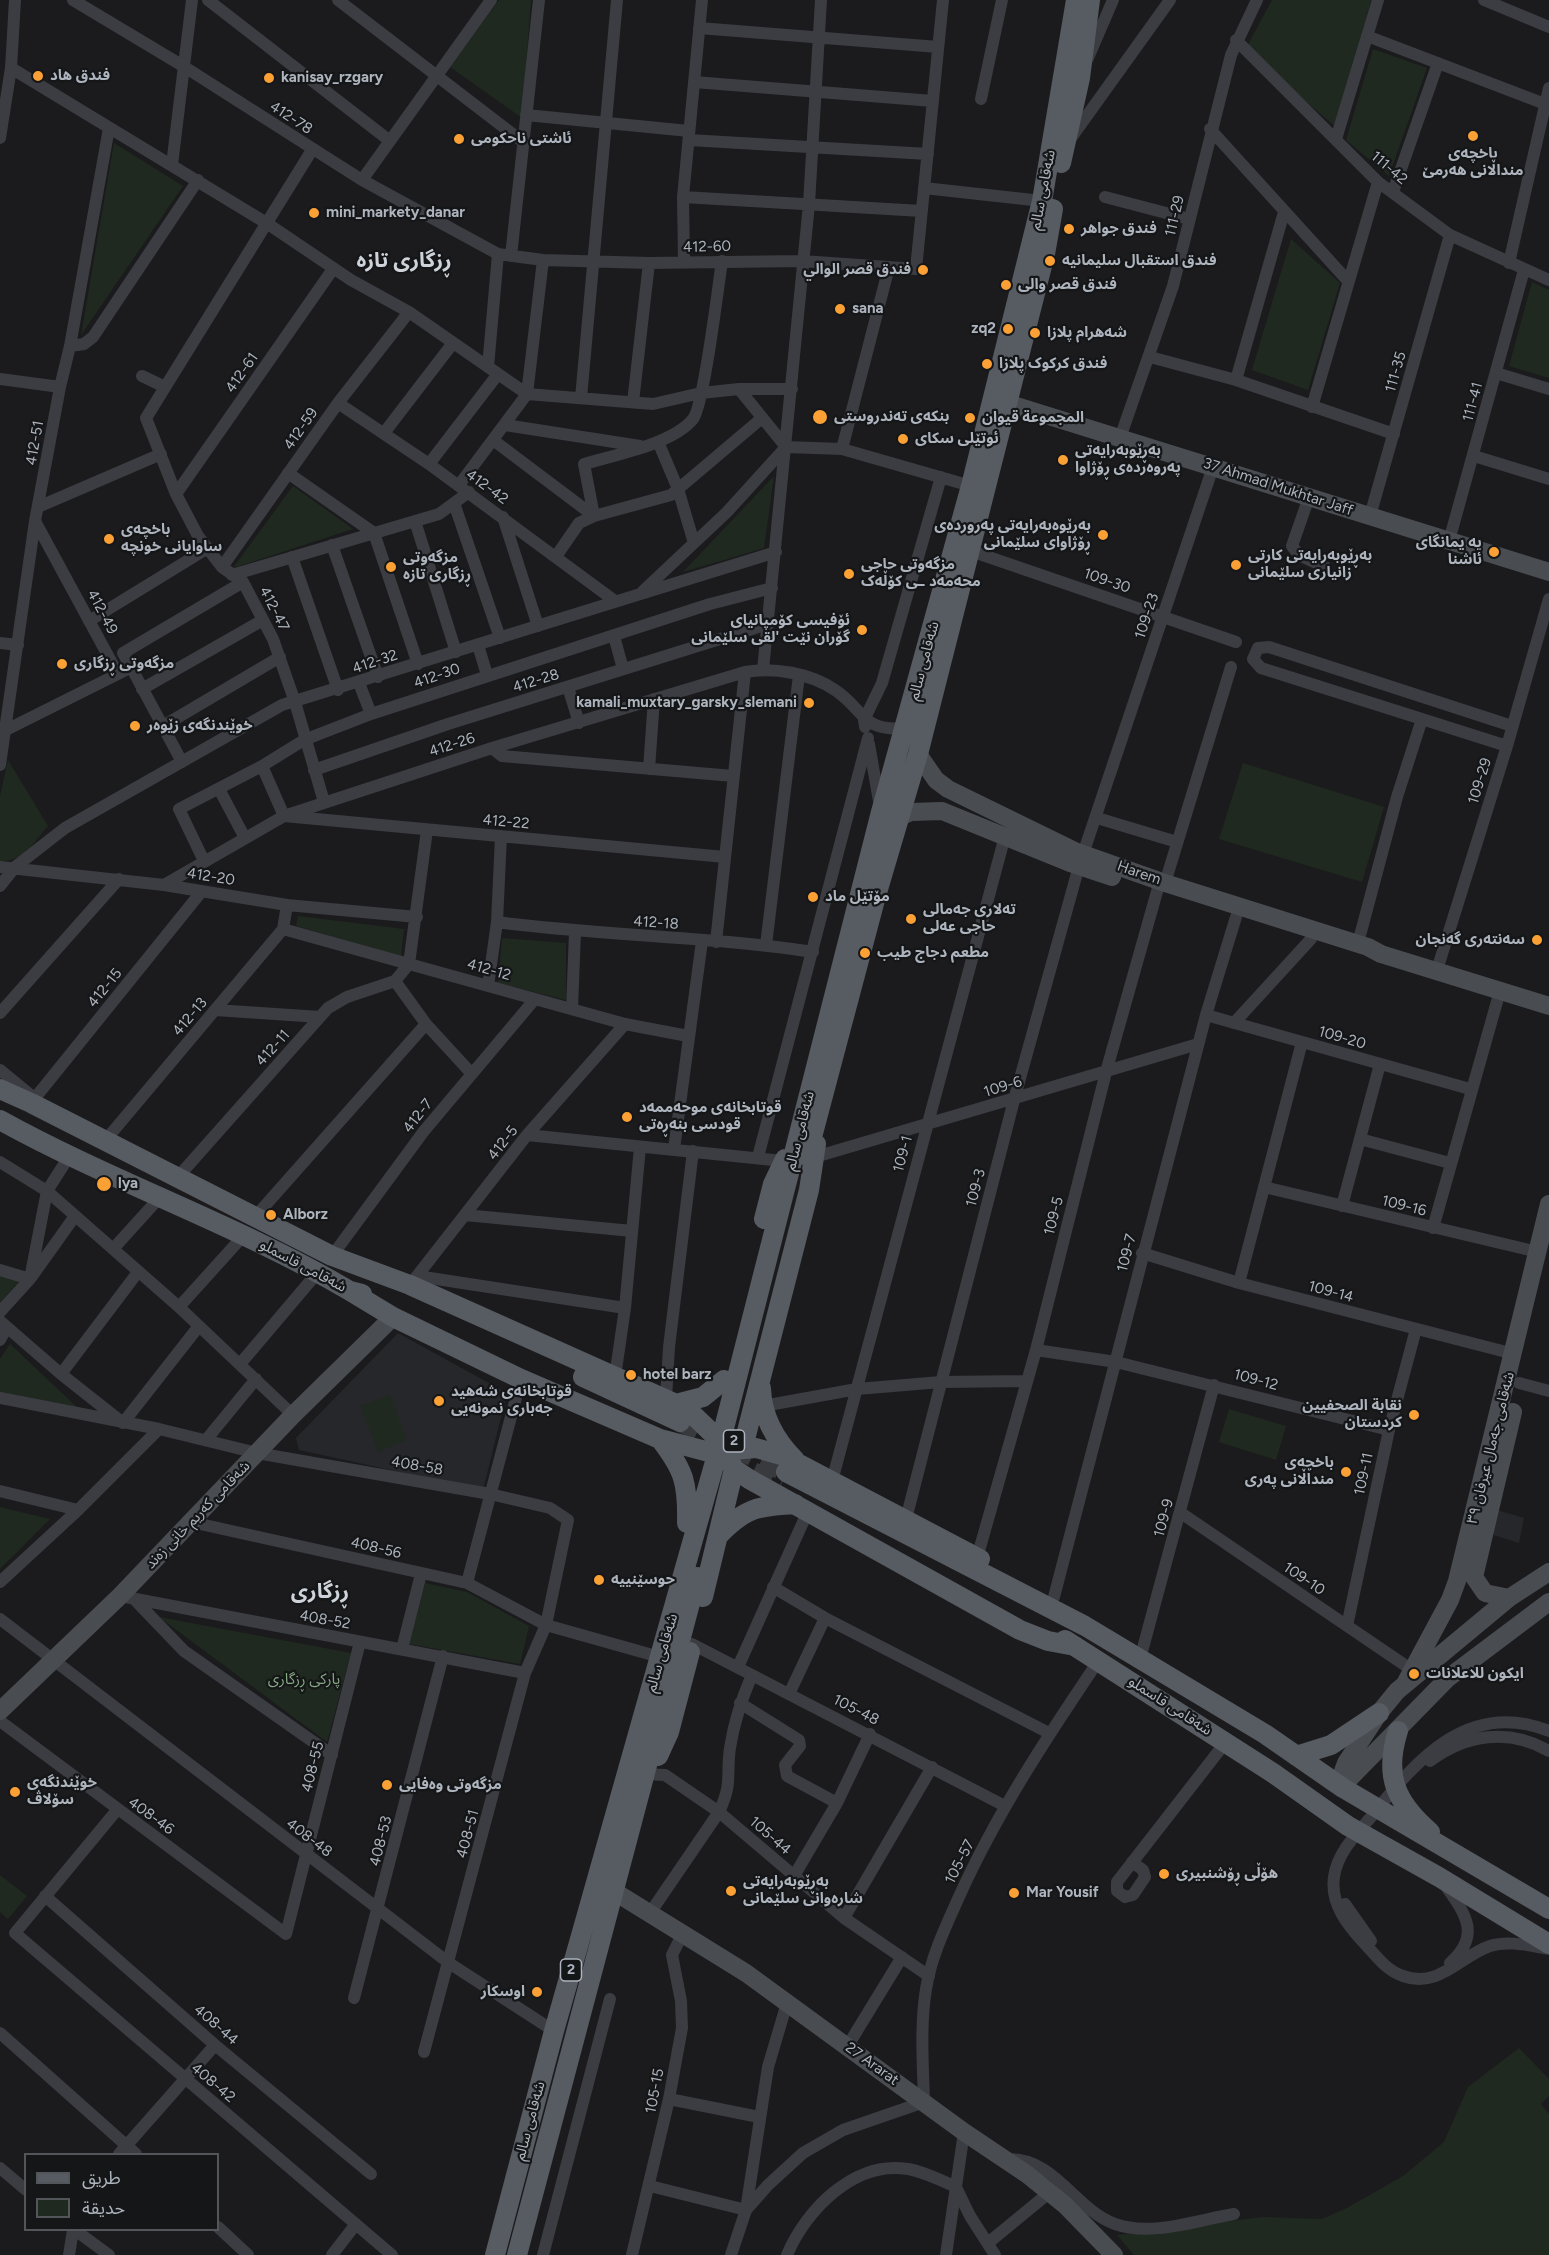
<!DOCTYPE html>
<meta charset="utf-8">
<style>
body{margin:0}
#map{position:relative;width:1549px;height:2255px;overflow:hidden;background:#1b1b1d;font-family:Figtree,"Noto Sans Arabic",sans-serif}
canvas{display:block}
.legend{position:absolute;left:24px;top:2153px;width:195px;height:78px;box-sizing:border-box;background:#151618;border:2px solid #52555a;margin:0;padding:8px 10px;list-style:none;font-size:18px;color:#adb4bd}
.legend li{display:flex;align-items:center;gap:12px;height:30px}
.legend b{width:30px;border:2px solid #52555a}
</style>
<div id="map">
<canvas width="1549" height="2255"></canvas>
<ul class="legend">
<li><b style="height:8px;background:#575b62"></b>طريق</li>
<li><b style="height:16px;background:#202920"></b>حديقة</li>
</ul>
</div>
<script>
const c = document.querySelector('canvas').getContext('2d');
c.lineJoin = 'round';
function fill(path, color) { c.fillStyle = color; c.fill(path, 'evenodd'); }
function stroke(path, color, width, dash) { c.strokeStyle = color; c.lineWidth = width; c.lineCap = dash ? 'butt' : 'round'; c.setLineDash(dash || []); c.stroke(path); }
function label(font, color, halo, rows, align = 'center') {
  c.font = font + ' Figtree,"Noto Sans Arabic",sans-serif'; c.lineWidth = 4.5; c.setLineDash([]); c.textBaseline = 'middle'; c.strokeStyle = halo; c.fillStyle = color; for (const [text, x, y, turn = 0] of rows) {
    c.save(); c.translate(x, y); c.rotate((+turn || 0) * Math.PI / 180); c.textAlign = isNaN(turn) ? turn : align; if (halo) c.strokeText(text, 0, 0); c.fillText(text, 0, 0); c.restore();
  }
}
fill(new Path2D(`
 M 398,1333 L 507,1393 L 483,1490 L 299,1450 L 296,1438 Z
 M 1497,1510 L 1524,1518 L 1519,1543 L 1490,1534 Z`), '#26272a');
fill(new Path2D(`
 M 499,0 L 531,0 L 522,118 L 450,67 Z
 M 1272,0 L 1371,0 L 1336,127 L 1245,50 Z
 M 1373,49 L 1427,68 L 1389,176 L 1346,140 Z
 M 114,143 L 183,186 L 81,335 Z
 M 1291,239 L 1340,283 L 1308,390 L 1252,370 Z
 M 1532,282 L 1549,290 L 1549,378 L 1509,366 Z
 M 774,476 L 764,548 L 683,572 Z
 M 293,486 L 353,529 L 233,568 Z
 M 8,760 L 48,826 C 33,843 23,862 0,861 L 0,796 Z
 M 1243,763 L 1384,807 L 1362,882 L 1219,839 Z
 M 298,916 L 404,929 L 401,956 L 296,926 Z
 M 502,938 L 566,943 L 566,1000 L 498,983 Z
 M 0,1275 L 20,1280 L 0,1303 Z
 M 10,1344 L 81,1411 L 0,1393 L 0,1359 Z
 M 390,1395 L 407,1440 L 378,1452 L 360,1406 Z
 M 1229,1409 L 1286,1426 L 1276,1460 L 1219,1442 Z
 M 0,1507 L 50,1519 L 0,1569 Z
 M 425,1583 L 467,1592 L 529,1626 L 520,1664 L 409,1644 Z
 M 159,1617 L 351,1653 L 327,1742 Z
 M 0,1875 L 27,1896 L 8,1919 L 0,1912 Z
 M 1519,2048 L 1549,2079 L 1549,2096 L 1541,2104 L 1549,2114 L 1549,2255 L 1134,2255 L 1117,2235 L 1263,2217 L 1322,2219 L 1347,2208 L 1403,2176 L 1444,2142 L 1468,2087 Z`), '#202920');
stroke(new Path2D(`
 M 680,1422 L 786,1472
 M 753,1472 L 781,1485`), '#383a3d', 20, [20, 10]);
stroke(new Path2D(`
 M 73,0 L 183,66 L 362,180 L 498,254 L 543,260 L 649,263 L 802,261 L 916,269 L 943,0
 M 208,0 L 390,141
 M 338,0 L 523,142
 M 1484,0 L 1549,27
 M 699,28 L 938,47
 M 1367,36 L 1545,104
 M 1236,40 L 1378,182 L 1450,235 L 1549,280
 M 1088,58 L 1113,0
 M 11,68 L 268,224 L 351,280 L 409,312 L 527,394 L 653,404 L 701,393 L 739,389 L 792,389
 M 694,82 L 933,101
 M 981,99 L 1002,0
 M 526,115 L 689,131
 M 1210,129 L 1348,281
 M 0,138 L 11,68 L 15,0
 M 1071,138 L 1170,0
 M 1336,139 L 1378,0
 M 689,140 L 928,154
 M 312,150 L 146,418 L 176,494 L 198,536 L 222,567 L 243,582 L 273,639 L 295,702 L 324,802
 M 172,165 L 192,0
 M 362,180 L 491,0
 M 924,188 L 1042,201
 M 1393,192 L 1438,63
 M 683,197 L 922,211
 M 1105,197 L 1189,219
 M 511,256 L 539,0
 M 684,261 L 683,197 L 702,0
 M 1509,263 L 1549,88
 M 70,346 L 84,344 L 93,337 L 198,180
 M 1150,357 L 1236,380 L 1394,434
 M 488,367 L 498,254
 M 1496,373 L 1549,389
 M 142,376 L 165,387
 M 0,379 L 60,387
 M 1236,380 L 1284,212
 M 739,389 L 786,447
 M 527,394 L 543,260
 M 581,398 L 617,0
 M 633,402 L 649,263
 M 338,403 L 429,464 L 615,601
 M 1312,407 L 1378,182
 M 505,425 L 640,446
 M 384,433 L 453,343
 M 1120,438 L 1173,286 L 1231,55 L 1257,0
 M 493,440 L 594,516
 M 659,444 L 678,489 L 694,543
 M 786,447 L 842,449 L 971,486
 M 842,449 L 889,267
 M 1474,456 L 1549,479
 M 429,464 L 498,374
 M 288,473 L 374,533 L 418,664
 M 459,485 L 527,394
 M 176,494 L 333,269
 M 1309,497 L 1292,546 L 1299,555 L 1325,567
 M 454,503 L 500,638
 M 38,507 L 161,454
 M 594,516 L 584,464 C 614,455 673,444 693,419 C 704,405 718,287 722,261
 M 1370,516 L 1450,235
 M 503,517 L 538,626
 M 35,521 L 118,674 L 131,667 L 182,762
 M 415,521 L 456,652
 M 1449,541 L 1524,270
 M 332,545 L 378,677
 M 968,550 L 1236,642
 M 557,555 L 579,523 L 594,516 L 671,495 L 762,418
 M 292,557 L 338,690
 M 222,567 L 338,403 L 409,312
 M 232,575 L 439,514 L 469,492
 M 643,591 L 727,512 L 786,447
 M 89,621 L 208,548
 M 614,636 L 623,669
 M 0,643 L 18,645
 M 478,645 L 487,675
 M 131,667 L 123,653 L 243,582
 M 763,670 L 809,204 L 821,0
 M 359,683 L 371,714
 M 568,687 L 579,723
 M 142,689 L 263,620
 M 163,726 L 280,657
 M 865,727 L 864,720 L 882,683 L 941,477
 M 6,730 L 118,674
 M 869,744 L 880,807
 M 1507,746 L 1261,668 L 1253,659 L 1258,648 L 1269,647 L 1512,726
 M 492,748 L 502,756 L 733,776
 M 0,765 L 35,521 L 60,387 L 70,346 L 109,128
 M 262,766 L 284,816 L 725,857
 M 649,769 L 654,699
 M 314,770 L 448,724 L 768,624
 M 219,789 L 245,838
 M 1097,818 L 1177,842
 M 1083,854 L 1213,467
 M 204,861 L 179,809 L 262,766 L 304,740 L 371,714 L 710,604 L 772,588
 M 0,867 L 164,885 L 287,905 L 417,917
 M 1165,883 L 1231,667
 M 164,885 L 284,816 L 492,748 L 745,672 C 774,667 810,673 835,690 C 865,710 861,732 906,728
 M 0,886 L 15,867 L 65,828 L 282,705 L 776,552
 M 497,922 C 602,936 708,936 813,952
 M 283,929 L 625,1024 L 688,1036
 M 716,942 L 745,672
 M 1358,943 L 1397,797 L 1422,719
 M 766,945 L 799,675
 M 1437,970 L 1507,746 L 1549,599
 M 395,981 L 426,1024 L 471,1073
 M 488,986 L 497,922 L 501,836
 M 572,1009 L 575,932
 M 215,1010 L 320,1017
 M 0,1013 L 119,879
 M 1206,1015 L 1470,1089
 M 1234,1023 L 1311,939
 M 0,1070 L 34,1098
 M 31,1103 L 202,891
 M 527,1135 L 783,1161
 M 1360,1139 L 1450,1163
 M 104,1142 L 283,929 L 287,905
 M 674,1149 L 702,941
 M 758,1157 L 868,738
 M 815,1157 L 1198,1044
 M 0,1162 L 47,1191 L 179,1307 L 293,1415
 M 177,1178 L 328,1008 L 347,997 L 395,981 L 409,964 L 427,830
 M 1264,1187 L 1538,1252
 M 1342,1206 L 1380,1064
 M 465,1215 L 632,1231
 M 255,1217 L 426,1024
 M 1433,1228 L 1500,991
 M 113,1249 L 161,1196
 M 1142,1253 L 1239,1283 L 1514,1354
 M 332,1256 L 424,1131 L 535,999
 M 0,1270 L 30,1279
 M 417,1276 L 625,1308
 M 30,1279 L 47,1191 L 70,1155
 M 1239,1283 L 1302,1042
 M 410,1285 L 527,1135 L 625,1024
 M 179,1307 L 244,1235
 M 0,1312 L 30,1279 L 75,1216
 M 0,1321 L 61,1374 L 123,1423 L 199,1326
 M 0,1340 L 7,1327
 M 1036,1350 L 1116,1362 L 1389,1430
 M 240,1364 L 318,1272
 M 61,1374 L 138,1272
 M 615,1377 L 625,1308 L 640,1147
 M 1519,1383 L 1549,1391
 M 0,1398 L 159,1429 L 257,1453 L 490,1494 L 550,1508 L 568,1520 L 546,1625 L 525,1673 L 424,2052
 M 666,1399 L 669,1347 L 693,1151
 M 763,1406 L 857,1389 L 941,1382 L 1026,1381
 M 206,1440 L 256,1379
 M 832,1481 L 1005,836
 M 0,1491 L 78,1510
 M 1181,1513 L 1412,1670
 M 906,1519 L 1014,1100 L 1079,866
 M 191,1522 L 467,1583 L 546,1625 L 649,1654
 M 977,1558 L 1036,1350 L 1106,1072 L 1160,881
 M 0,1582 L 78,1510 L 159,1429
 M 467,1583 L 521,1379
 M 773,1587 L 825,1618 L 1049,1733
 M 120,1596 L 525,1673
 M 1054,1597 L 1206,1015 L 1236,917
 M 136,1601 L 184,1651 L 332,1755
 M 0,1619 L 449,1963 L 554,2031
 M 1347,1626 L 1389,1430 L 1416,1329
 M 692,1644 L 1005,1806
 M 402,1649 L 421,1574
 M 1140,1659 L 1214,1385
 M 738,1667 L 808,1511
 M 789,1694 L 825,1618
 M 740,1703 L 799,1740 L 800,1746 L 785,1765 L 787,1776 L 837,1803
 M 0,1721 L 286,1934 L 360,1642
 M 1549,1731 C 1469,1699 1417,1759 1372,1816 C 1357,1833 1337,1853 1334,1877 C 1330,1904 1348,1926 1366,1945 C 1377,1957 1387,1971 1403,1976 C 1439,1989 1460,1956 1490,1946 C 1509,1940 1530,1946 1549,1949
 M 1430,1761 C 1466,1734 1509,1728 1549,1751
 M 644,1774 L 665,1775 L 719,1812 L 844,1918 L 929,1976
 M 117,1810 L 15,1933 L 392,2255
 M 1132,1862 L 1143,1870 L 1145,1877 L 1133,1895 L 1125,1897 L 1117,1891 L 1117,1882 L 1225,1743
 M 794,1876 L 837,1803 L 870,1734
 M 1445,1885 C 1465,1913 1482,1935 1450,1963
 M 45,1896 L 215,2045 L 371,2174
 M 1345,1904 L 1371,1941
 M 650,1913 L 719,1812 C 733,1782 726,1776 730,1748 C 734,1722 742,1698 752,1675
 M 844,1918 L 932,1767
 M 354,1998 L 443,1656
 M 0,2033 L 136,2154
 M 847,2047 L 902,1957
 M 669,2099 L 759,2117
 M 119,2154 L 215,2045
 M 1007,2159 C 1055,2157 1075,2210 1115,2224 C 1151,2237 1197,2220 1234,2214
 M 0,2168 L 26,2190
 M 650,2186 L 746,2210 L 768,2067 L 787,2003
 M 956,2187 L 970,2216 L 995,2255
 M 218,2227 L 248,2255
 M 75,2230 L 109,2255
 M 988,2243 L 1050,2192
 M 69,2255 L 73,2230
 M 332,2255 L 356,2224
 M 543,2255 L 610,1999
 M 632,2255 L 669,2099 L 682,2028 L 681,2001 L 672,1955 L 683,1933
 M 731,2255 L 746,2210 L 768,2185 L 803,2153 L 843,2130 L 924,2102 C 923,2065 920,2026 926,1989 C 931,1957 945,1928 958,1899 C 996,1814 1047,1737 1099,1660
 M 787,2255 C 806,2210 854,2160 908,2169 C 925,2172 940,2180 956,2187
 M 946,2255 L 964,2132`), '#3b3d42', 12);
stroke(new Path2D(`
 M 1007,403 L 1549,572
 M 918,754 L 936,780 L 948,789 L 1077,852 L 1165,883 L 1368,947 L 1381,954 L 1549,1006
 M 897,818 L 911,812 L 942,811 L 1070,863 L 1112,877
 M 1509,1598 L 1485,1593 L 1474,1577 L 1513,1412
 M 1406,1682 L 1450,1600 L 1457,1581 L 1549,1204
 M 0,1711 L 120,1596 L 293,1415 L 393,1317
 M 1343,1788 L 1342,1774 L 1346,1763 L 1379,1713 L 1397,1691 L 1509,1598 L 1549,1572
 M 1343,1788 L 1350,1778 L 1448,1678 L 1549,1602
 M 615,1892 L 746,1973 L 964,2132 L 1028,2175 L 1065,2205 L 1114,2255`), '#494d52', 18);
stroke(new Path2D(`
 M 1061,163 L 1080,78 L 1090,0
 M 0,1089 L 31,1103 L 332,1256 L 410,1285 L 687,1409 L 715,1436 L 734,1469 L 749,1479 L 1020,1630 L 1048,1641 L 1075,1646
 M 0,1120 C 114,1183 238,1225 350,1291 L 362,1294
 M 807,1156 L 876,896 L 918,754 L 1045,254 L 1053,209
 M 764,1219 L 773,1184 L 785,1159
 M 350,1291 L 393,1317 L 521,1379 L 660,1439 L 709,1452 L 756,1448 L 784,1456 L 980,1559
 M 583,1377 L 680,1422
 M 761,1388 C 762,1417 775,1440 795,1460
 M 676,1404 L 703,1397 L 724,1380
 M 660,1439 C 684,1470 688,1483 687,1523
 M 743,1447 L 809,1190 L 816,1144
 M 786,1472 L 1085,1626 L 1265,1734 L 1343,1788 L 1549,1909
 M 718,1536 C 745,1508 757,1506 795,1504
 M 703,1597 L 734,1469
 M 1065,1640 L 1273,1773 L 1348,1826 L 1439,1877 L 1549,1944
 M 1398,1731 C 1384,1775 1395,1802 1430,1832
 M 658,1756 L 669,1732 L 690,1652
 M 1296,1756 L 1331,1745 L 1379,1713
 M 495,2255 L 554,2031 L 720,1444 L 881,812 L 971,486 L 1042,201 L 1076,0
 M 517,2255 L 697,1577`), '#575b62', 20);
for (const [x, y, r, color] of [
 [38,76,6,"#faa035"],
 [269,78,6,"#faa035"],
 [1473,136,6,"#faa035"],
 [459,139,6,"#faa035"],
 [314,213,6,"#faa035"],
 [1069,229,6,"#faa035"],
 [1050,261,6,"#faa035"],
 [923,270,6,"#faa035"],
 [1006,285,6,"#faa035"],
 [840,309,6,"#faa035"],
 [1008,329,6,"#faa035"],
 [1035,333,6,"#faa035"],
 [987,364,6,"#faa035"],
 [820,417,8,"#faa035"],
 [970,418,6,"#faa035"],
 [903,439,6,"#faa035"],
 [1063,460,6,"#faa035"],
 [1103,535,6,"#faa035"],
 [109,539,6,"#faa035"],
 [1494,552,6,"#faa035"],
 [1236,565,6,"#faa035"],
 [391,567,6,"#faa035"],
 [849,574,6,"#faa035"],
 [862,630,6,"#faa035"],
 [62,664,6,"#faa035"],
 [809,703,6,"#faa035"],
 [135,726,6,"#faa035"],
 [813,897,6,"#faa035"],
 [911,919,6,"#faa035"],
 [1537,940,6,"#faa035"],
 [865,953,6,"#faa035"],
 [627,1117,6,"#faa035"],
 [104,1184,8,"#faa035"],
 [271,1215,6,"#faa035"],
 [631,1375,6,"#faa035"],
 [439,1401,6,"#faa035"],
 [1414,1415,6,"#faa035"],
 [1346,1472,6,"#faa035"],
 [599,1580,6,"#faa035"],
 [1414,1674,6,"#faa035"],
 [387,1785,6,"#faa035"],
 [15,1792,6,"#faa035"],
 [1164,1874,6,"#faa035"],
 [731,1891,6,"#faa035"],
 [1014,1893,6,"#faa035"],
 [537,1992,6,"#faa035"]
]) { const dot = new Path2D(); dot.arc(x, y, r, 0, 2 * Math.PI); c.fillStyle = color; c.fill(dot); stroke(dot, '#151618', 2); }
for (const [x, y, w] of [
 [734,1441,21],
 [571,1970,21]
]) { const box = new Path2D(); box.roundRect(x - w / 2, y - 11, w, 22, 4.5); c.fillStyle = '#151618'; c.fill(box); stroke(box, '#adb4bd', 1.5); }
label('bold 14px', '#adb4bd', null, [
 ["2",734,1441],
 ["2",571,1970]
]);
label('bold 15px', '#adb4bd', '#151618', [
 ["فندق هاد",50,76],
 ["kanisay_rzgary",281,78],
 ["ئاشتی ناحکومی",471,139],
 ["باخچەی",1473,154,"center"],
 ["منداڵانی هەرمێ",1473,171,"center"],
 ["mini_markety_danar",326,213],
 ["فندق جواھر",1081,229],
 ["فندق استقبال سليمانيه",1062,261],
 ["فندق قصر الوالي",911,270,"right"],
 ["فندق قصر والی",1018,285],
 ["sana",852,309],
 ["zq2",996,329,"right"],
 ["شەهرام پلازا",1047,333],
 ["فندق کرکوک پلازا",999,364],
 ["بنکەی تەندروستی",834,417],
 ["المجموعة قیوان",982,418],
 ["ئوتێلی سکای",915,439],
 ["بەڕێوبەرایەتی",1075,451],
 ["پەروەردەی ڕۆژاوا",1075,468],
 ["بەڕێوەبەرایەتی پەروردەی",1091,526,"right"],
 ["ڕۆژاوای سلێمانی",1091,543,"right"],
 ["باخچەی",121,530],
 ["ساوایانی خونچە",121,547],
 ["په یمانگای",1482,543,"right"],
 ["ئاشنا",1482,560,"right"],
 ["بەڕێوبەرایەتی کارتی",1248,556],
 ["زانیاری سلێمانی",1248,573],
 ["مزگەوتی",403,558],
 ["ڕزگاری تازە",403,575],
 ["مزگەوتی حاجی",861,565],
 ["محەمەد ـی کۆڵەک",861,582],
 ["ئۆفیسی کۆمپانیای",850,621,"right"],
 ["گۆران نێت 'لقی سلێمانی",850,638,"right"],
 ["مزگەوتی ڕزگاری",74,664],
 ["kamali_muxtary_garsky_slemani",797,703,"right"],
 ["خوێندنگەی زێوەر",147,726],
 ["مۆتێل ماد",825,897],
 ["تەلاری جەمالی",923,910],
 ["حاجی عەلی",923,927],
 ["سەنتەری گەنجان",1525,940,"right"],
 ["مطعم دجاج طيب",877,953],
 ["قوتابخانەی موحەممەد",639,1108],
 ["قودسی بنەڕەتی",639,1125],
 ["lya",118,1184],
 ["Alborz",283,1215],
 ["hotel barz",643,1375],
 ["قوتابخانەی شەهید",451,1392],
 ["جەباری نمونەیی",451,1409],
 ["نقابة الصحفیین",1402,1406,"right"],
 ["کردستان",1402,1423,"right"],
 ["باخچەی",1334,1463,"right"],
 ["منداڵانی پەری",1334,1480,"right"],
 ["حوسێنییە",611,1580],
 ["ايكون للاعلانات",1426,1674],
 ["خوێندنگەی",27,1783],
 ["سۆلاڤ",27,1800],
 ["مزگەوتی وەفایی",399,1785],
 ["هۆڵی ڕۆشنبیری",1176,1874],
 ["بەڕێوبەرایەتی",743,1882],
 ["شارەوانی سلێمانی",743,1899],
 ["Mar Yousif",1026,1893],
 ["اوسكار",525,1992,"right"]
], 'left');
label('15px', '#adb4bd', '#151618', [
 ["412-78",291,118,33],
 ["111-42",1389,168,40],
 ["شەقامی سالم",1043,190,-79],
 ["111-29",1175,216,-77],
 ["412-60",707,247,-1],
 ["111-35",1396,372,-74],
 ["412-61",242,373,-55],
 ["111-41",1473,402,-75],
 ["412-59",301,429,-55],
 ["412-51",35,443,-80],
 ["412-42",487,487,36],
 ["37 Ahmad Mukhtar Jaff",1278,487,18],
 ["109-30",1107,581,19],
 ["412-47",274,609,63],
 ["412-49",102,612,62],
 ["109-23",1147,616,-72],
 ["شەقامی سالم",924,661,-75],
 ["412-32",375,662,-18],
 ["412-30",437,676,-19],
 ["412-28",536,681,-17],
 ["412-26",452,745,-18],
 ["109-29",1480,781,-73],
 ["412-22",506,822,5],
 ["Harem",1139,873,19],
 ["412-20",211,877,9],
 ["412-18",656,923,4],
 ["412-12",489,970,16],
 ["412-15",105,988,-51],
 ["412-13",190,1017,-50],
 ["109-20",1342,1038,16],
 ["412-11",273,1048,-48],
 ["109-6",1003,1087,-17],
 ["412-7",418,1116,-52],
 ["شەقامی سالم",800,1131,-76],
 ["412-5",503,1143,-52],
 ["109-1",903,1154,-75],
 ["109-3",976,1188,-75],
 ["109-16",1404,1206,14],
 ["109-5",1054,1216,-76],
 ["109-7",1127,1253,-76],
 ["شەقامی قاسملو",303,1266,28],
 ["109-14",1331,1292,15],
 ["109-12",1256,1380,15],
 ["شەقامی جەمال عیرفان ٣٩",1491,1448,-76],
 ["408-58",417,1466,10],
 ["109-11",1364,1474,-78],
 ["شەقامی کەریم خانی زەند",198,1515,-46],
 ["109-9",1164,1518,-75],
 ["408-56",376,1548,13],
 ["109-10",1304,1579,34],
 ["408-52",325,1620,10],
 ["شەقامی سالم",662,1653,-74],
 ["شەقامی قاسملو",1170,1706,33],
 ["105-48",856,1710,27],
 ["408-55",313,1767,-76],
 ["408-46",151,1816,36],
 ["408-51",468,1834,-75],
 ["105-44",770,1836,41],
 ["408-48",309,1838,37],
 ["408-53",381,1841,-76],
 ["105-57",960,1862,-63],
 ["408-44",216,2025,41],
 ["27 Ararat",872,2064,36],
 ["408-42",213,2083,40],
 ["105-15",655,2091,-79],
 ["شەقامی سالم",530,2121,-75]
]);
label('15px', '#85a983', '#151618', [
 ["پارکی ڕزگاری",304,1680]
]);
label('bold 21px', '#ced2d9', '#151618', [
 ["ڕزگاری تازە",404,261],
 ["ڕزگاری",320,1592]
]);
</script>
